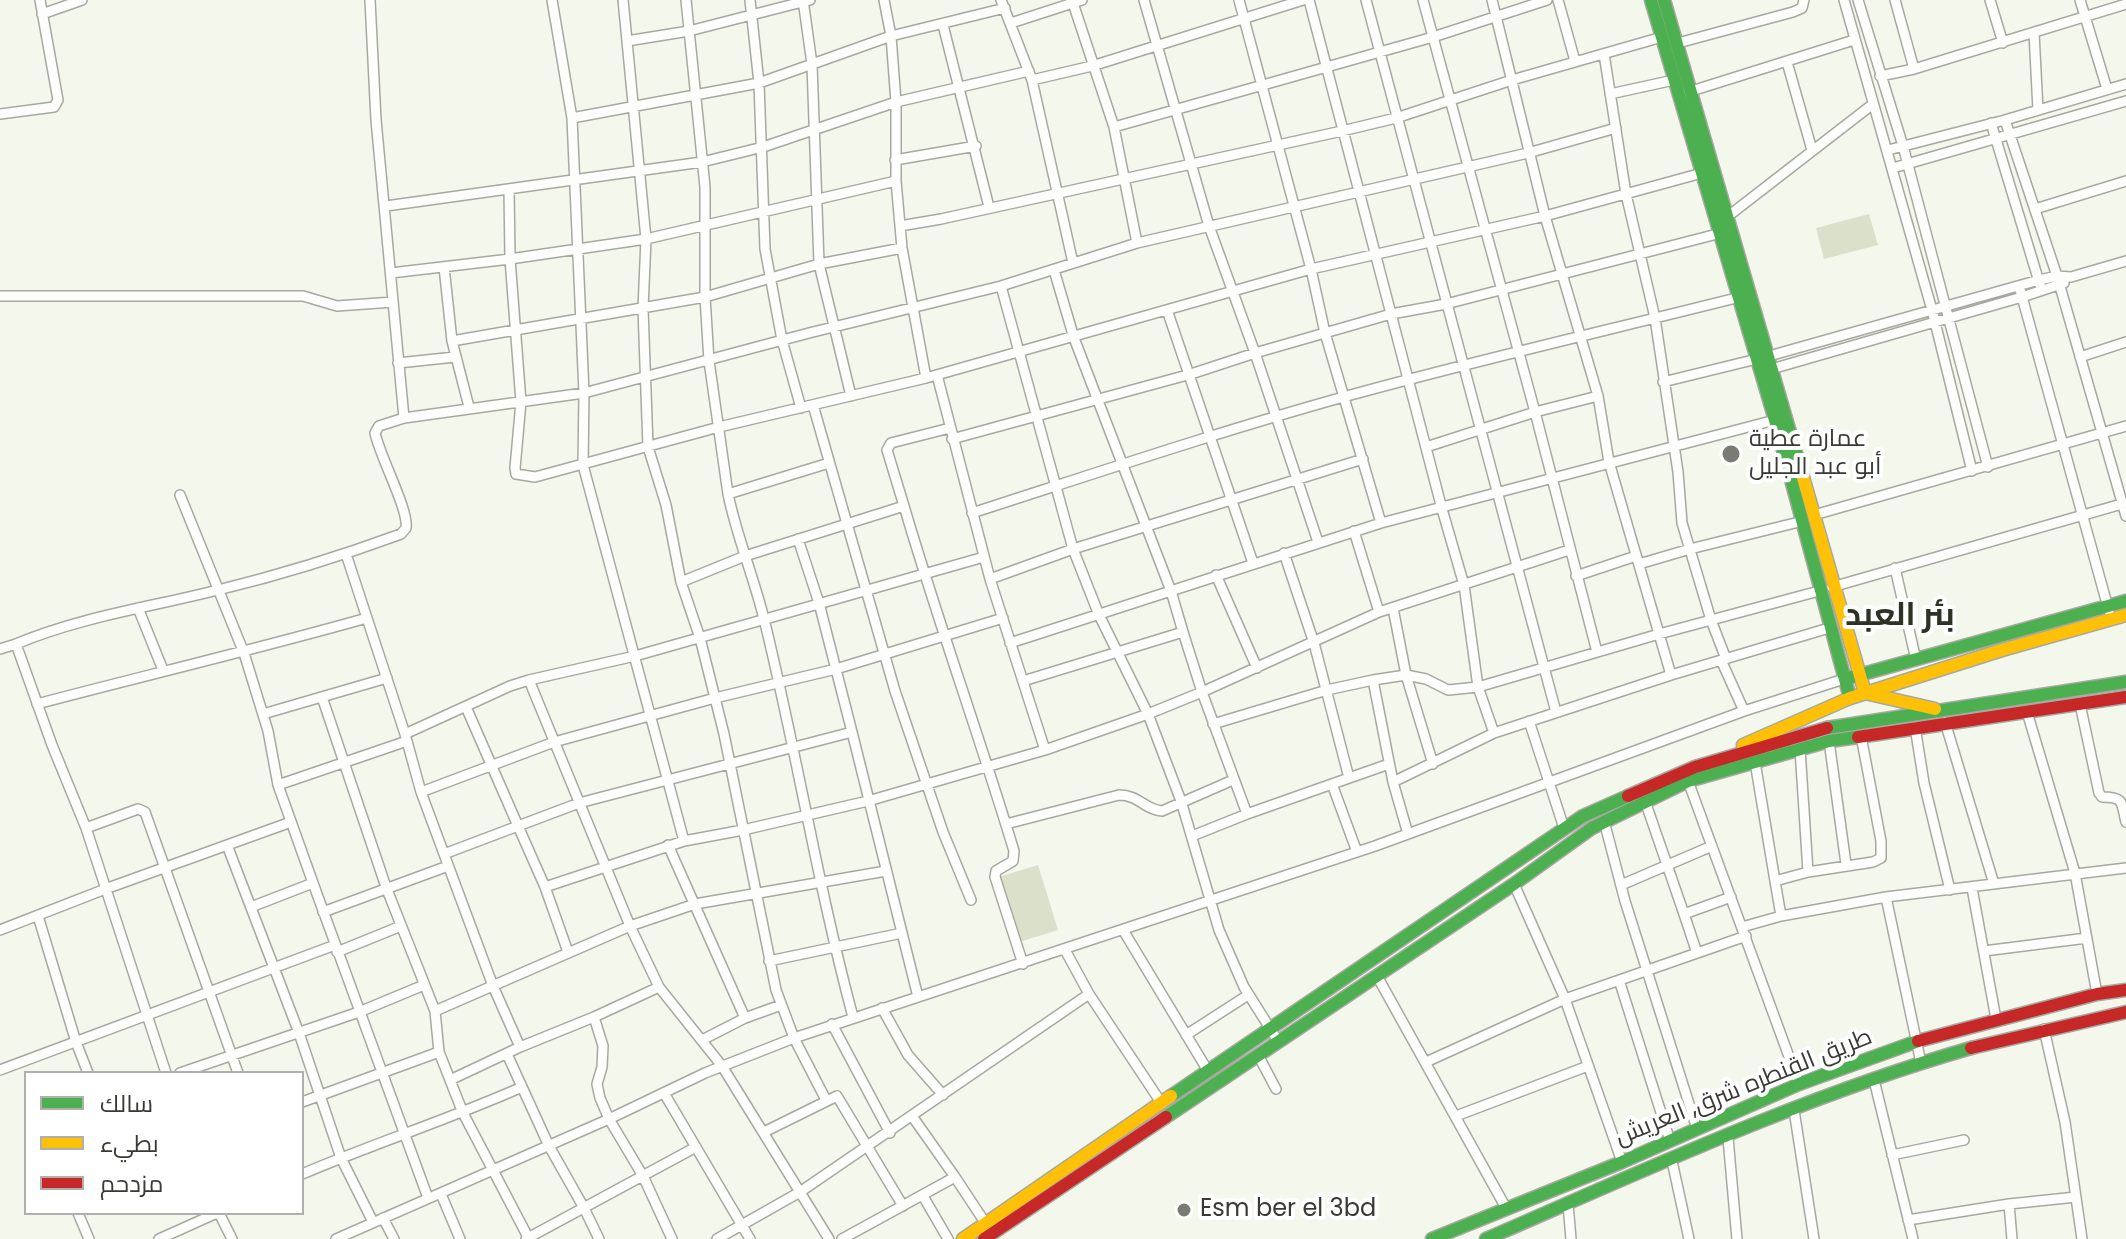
<!DOCTYPE html>
<meta charset="utf-8">
<style>
body{margin:0}
#map{position:relative;width:2126px;height:1239px;overflow:hidden;background:#f4f7ec;font-family:Poppins,Cairo,sans-serif}
canvas{display:block}
.legend{position:absolute;left:24px;top:1071px;width:280px;height:144px;box-sizing:border-box;background:#fff;border:2px solid #afb0ad;margin:0;padding:10px 14px;list-style:none;font-size:24px;color:#383a33}
.legend li{display:flex;align-items:center;gap:16px;height:40px}
.legend b{width:40px;border:2px solid #afb0ad}
</style>
<div id="map">
<canvas width="2126" height="1239"></canvas>
<ul class="legend">
<li><b style="height:10px;background:#4caf50"></b>سالك</li>
<li><b style="height:10px;background:#ffc107"></b>بطيء</li>
<li><b style="height:10px;background:#c62828"></b>مزدحم</li>
</ul>
</div>
<script>
const c = document.querySelector('canvas').getContext('2d');
c.lineJoin = 'round';
function fill(path, color) { c.fillStyle = color; c.fill(path, 'evenodd'); }
function stroke(path, color, width, dash) { c.strokeStyle = color; c.lineWidth = width; c.lineCap = dash ? 'butt' : 'round'; c.setLineDash(dash || []); c.stroke(path); }
function label(font, color, halo, rows, align = 'center') {
  c.font = font + ' Poppins,Cairo,sans-serif'; c.lineWidth = 8; c.setLineDash([]); c.textBaseline = 'middle'; c.strokeStyle = halo; c.fillStyle = color; for (const [text, x, y, turn = 0] of rows) {
    c.save(); c.translate(x, y); c.rotate((+turn || 0) * Math.PI / 180); c.textAlign = isNaN(turn) ? turn : align; if (halo) c.strokeText(text, 0, 0); c.fillText(text, 0, 0); c.restore();
  }
}
fill(new Path2D(`
 M 1869,214 L 1878,245 L 1824,259 L 1816,228 Z
 M 1038,865 L 1058,930 L 1019,942 L 999,877 Z`), '#dae0c9');
const street = new Path2D(`
 M 552,0 L 572,118 L 584,393 L 583,465 L 684,841
 M 623,0 L 627,41 L 689,31 L 810,0
 M 686,0 L 705,187 L 705,297 L 709,361 L 728,494
 M 750,0 L 759,83 L 765,249 L 782,340 L 801,408
 M 803,0 L 812,64 L 819,264 L 902,248
 M 1001,0 L 1032,80 L 1092,66 L 1303,0
 M 1072,0 L 1114,127 L 1137,243
 M 1144,0 L 1209,226 L 1255,353 L 1318,542
 M 1239,0 L 1311,269 L 1325,333 L 1381,523
 M 1309,0 L 1442,509 L 1464,585 L 1478,687 L 1494,733
 M 1366,0 L 1556,712
 M 1423,0 L 1535,412 L 1597,652
 M 1492,0 L 1545,216 L 1598,396 L 1609,462 L 1671,675
 M 1558,0 L 1575,61
 M 1844,0 L 1932,310 L 1972,471
 M 1858,0 L 1903,146 L 1988,467
 M 1895,0 L 1914,69
 M 1990,0 L 2003,43
 M 2080,0 L 2107,89
 M 42,14 L 82,0
 M 1011,23 L 1082,0
 M 943,25 L 989,207
 M 2034,33 L 2038,110
 M 627,41 L 646,239 L 643,309 L 648,447 L 666,505 L 681,582 L 700,638 L 724,734 L 776,990 L 794,1038 L 826,1100
 M 1678,43 L 1793,12 L 1802,8 L 1804,0
 M 1604,54 L 1626,194 L 1655,318 L 1678,472 L 1682,523 L 1711,620 L 1726,659
 M 1787,62 L 1812,150
 M 1880,76 L 1914,69 L 2126,4
 M 1032,80 L 1073,263
 M 1685,93 L 1854,40
 M 1610,94 L 1674,80
 M 0,114 L 54,107 L 58,100 L 40,0
 M 572,118 L 759,83 L 891,36 L 1005,8
 M 2005,120 L 2057,276 L 2126,516
 M 1991,123 L 2040,285
 M 1114,127 L 1433,37 L 1547,0
 M 1888,150 L 2005,120 L 2126,84
 M 895,160 L 976,146
 M 1893,168 L 2126,101
 M 896,181 L 902,248 L 926,378
 M 509,189 L 510,259 L 521,402 L 515,468 L 516,474 L 535,477 L 719,427 L 926,378 L 1311,269 L 1545,216 L 1702,173
 M 386,206 L 702,162 L 763,147 L 896,102 L 891,36 L 884,0
 M 2035,209 L 2126,181
 M 1727,217 L 1873,104
 M 900,226 L 941,219 L 1342,131 L 1396,118 L 1512,80 L 1662,37
 M 444,267 L 452,341 L 469,407
 M 391,273 L 510,259 L 646,239 L 896,181 L 896,102 L 1029,71
 M 1001,286 L 1073,549 L 1099,615 L 1148,714 L 1181,801 L 1219,930 L 1244,987 L 1278,1041
 M 2019,286 L 2109,611
 M 0,296 L 303,296 L 337,306 L 393,302
 M 1167,310 L 1253,563
 M 452,341 L 705,297 L 819,264 L 851,396
 M 2080,357 L 2126,342
 M 398,363 L 455,357
 M 1768,370 L 2022,297 L 2064,283
 M 937,375 L 990,579 L 1045,750
 M 1663,382 L 1769,356 L 2039,280 L 2057,276 L 2071,277 L 2126,261
 M 813,405 L 895,691 L 943,832 L 971,900
 M 404,418 L 584,393 L 809,333 L 1001,286 L 1137,243 L 1528,153 L 1616,128
 M 952,439 L 1191,374 L 1255,353 L 1391,314 L 1446,304 L 1721,233
 M 1426,447 L 1535,412 L 1598,396
 M 829,463 L 728,494 C 737,538 755,580 765,623 C 797,754 818,887 853,1017
 M 180,495 L 244,653 L 268,731 L 278,785 L 313,883
 M 904,506 L 887,450 L 891,443 L 950,428
 M 972,513 C 1096,473 1221,431 1347,396 C 1477,360 1609,330 1740,297
 M 1814,515 L 2126,426
 M 1354,531 L 1379,612
 M 798,539 L 819,603 L 852,732
 M 346,554 L 405,734 L 421,792 L 493,986 L 520,1047
 M 1639,564 L 1690,549 L 1803,521
 M 1895,568 L 1916,660
 M 1216,575 L 1257,668
 M 1576,576 L 1636,556
 M 990,579 L 1073,549 L 1363,459
 M 681,582 L 745,556 L 904,506 C 938,622 979,735 1014,851 L 1013,861 L 996,871 L 995,877 L 1023,964
 M 1832,587 L 2125,503
 M 138,608 L 163,670
 M 1393,608 L 1406,675 L 1433,764
 M 1183,632 L 1202,692 L 1247,814 L 1192,836
 M 1010,643 L 1381,523 L 1775,420
 M 0,649 L 16,644
 M 1721,660 L 1744,711
 M 529,680 L 630,926 L 659,987 L 722,1066 L 829,1239
 M 1373,680 L 1393,782 L 1408,834
 M 1023,681 L 1183,632 L 1171,591 L 1074,338 L 1054,270
 M 322,697 L 386,887 L 435,1011
 M 37,704 C 147,675 257,649 367,618
 M 2080,704 L 2099,793 L 2102,797 C 2125,797 2121,803 2126,822
 M 2027,712 L 2075,873 L 2097,994
 M 263,714 L 387,678
 M 1529,721 L 1564,828
 M 1945,722 L 1994,884
 M 1213,724 L 1327,690 L 1373,680 L 1406,675 L 1426,679 L 1448,690 L 1478,687 L 1659,634 L 1819,591
 M 1915,727 L 1924,783 L 1950,890
 M 405,734 L 510,686 L 529,680 L 635,656 L 984,557
 M 1829,741 L 1846,864
 M 1755,762 L 1775,881
 M 1349,778 L 1389,764
 M 1688,781 L 1799,1084
 M 1393,782 L 1494,733 L 1671,675 L 1829,628
 M 1332,784 L 1357,852
 M 278,785 L 407,741
 M 421,792 L 554,742 L 715,698 L 836,669 L 1003,618
 M 1645,801 L 1684,914 L 1731,897
 M 1247,814 L 1349,778 L 1314,643 L 1284,553
 M 1604,821 L 1625,901 L 1697,1129
 M 1006,824 L 1119,795 C 1139,795 1145,810 1162,811 L 1233,780
 M 86,828 L 52,745 L 16,644 C 80,617 151,607 218,590 C 280,575 341,556 401,534 L 406,528 C 409,510 380,457 375,433 L 379,426 L 404,418 L 376,120 L 370,0
 M 227,845 L 299,1033 L 341,1158 L 373,1222
 M 668,845 L 745,1018
 M 444,854 L 518,826 L 466,707
 M 1808,872 L 1873,862 L 1881,858 L 1881,841 L 1861,736
 M 1514,884 L 1565,999 L 1622,1162
 M 1621,885 L 1712,846
 M 545,887 L 568,952
 M 1972,888 L 1996,1019
 M 1886,897 L 1921,1063
 M 251,907 L 313,883 L 428,1198
 M 323,912 L 448,866
 M 1684,914 L 1697,953
 M 38,916 L 76,1042 L 88,1073
 M 1781,916 L 1775,881 L 1808,872 L 1800,749
 M 1742,927 L 1781,916 L 1886,897 L 2126,868
 M 0,930 L 108,888 L 291,822
 M 1123,930 L 1208,1071
 M 1065,950 L 1089,994 L 1162,1104
 M 1984,951 L 2087,938
 M 337,952 L 401,926
 M 769,961 L 902,933
 M 1377,976 L 1506,1208
 M 1619,980 L 1670,1141
 M 659,987 L 594,1017 L 603,1046 L 602,1067 L 597,1084 L 600,1098 L 609,1119 L 643,1176 L 672,1239
 M 918,997 L 852,732 L 579,803 L 518,826 L 545,887 L 684,841 L 743,830 L 868,801 L 1045,750 L 1148,714 L 1202,692 L 1379,612 L 1569,550
 M 882,1008 L 908,1055 L 943,1095
 M 832,1024 L 890,1133
 M 2044,1029 L 2065,1122 L 2082,1239
 M 1186,1035 L 1248,995
 M 702,1040 L 745,1018 L 781,1005
 M 507,1054 L 549,1146 L 584,1208 L 599,1239
 M 1258,1055 L 1276,1089
 M 1426,1062 L 1565,999 L 1746,936
 M 0,1070 L 335,945
 M 166,1073 L 86,828 L 138,809 L 145,812 L 238,1073
 M 180,1073 L 359,1012 L 424,985
 M 450,1080 L 520,1047 L 594,1017
 M 1874,1080 L 1913,1239
 M 664,1093 L 750,1239
 M 302,1102 L 439,1052
 M 1794,1110 L 1814,1239
 M 1456,1116 L 1588,1066
 M 764,1132 L 837,1096 L 903,1206
 M 1728,1138 L 1737,1239
 M 1892,1155 L 1964,1140
 M 1672,1161 L 1689,1239
 M 302,1174 C 375,1143 450,1119 522,1087
 M 955,1177 L 986,1224
 M 441,1194 L 460,1239
 M 923,1196 L 948,1239
 M 1568,1204 L 1571,1239
 M 2009,1204 L 2076,1197
 M 78,1213 L 89,1239
 M 219,1213 L 232,1239
 M 383,1218 L 394,1239
 M 1908,1220 L 2009,1204 L 2012,1239
 M 159,1239 L 217,1213
 M 336,1239 L 609,1119 L 705,1073 L 794,1038 L 1375,846 L 1744,711 L 1844,679
 M 526,1239 L 696,1147
 M 529,1239 L 463,1113 L 439,1052 L 435,1011 L 630,926 L 695,904 L 886,871
 M 717,1239 L 800,1192 L 1089,994
 M 842,1239 L 955,1177 L 912,1116`);
const fast = new Path2D(`
 M 1651,0 L 1775,420 L 1850,698
 M 1664,0 L 1801,470
 M 1852,677 L 2126,601
 M 1827,728 L 2126,682
 M 1171,1096 L 1583,816 L 1628,796
 M 1166,1117 L 1514,884 L 1592,828 L 1688,781 L 1829,741 L 1858,737
 M 1432,1239 L 1622,1162 L 1799,1084 L 1918,1041
 M 1486,1239 C 1645,1170 1804,1096 1971,1048`);
const slow = new Path2D(`
 M 1801,470 L 1865,693 L 1935,709
 M 1743,745 L 1850,698 L 2002,650 L 2126,615
 M 963,1239 L 1171,1096`);
const jam = new Path2D(`
 M 1858,737 L 2126,697
 M 1628,796 L 1695,767 L 1827,728
 M 1918,1041 L 2097,994 L 2126,990
 M 1971,1048 L 2126,1012
 M 984,1239 L 1166,1117`);
stroke(street, '#a7a9a1', 12);
stroke(fast, '#a7a9a1', 15);
stroke(slow, '#a7a9a1', 15);
stroke(jam, '#a7a9a1', 15);
stroke(street, '#fdfefc', 9);
stroke(fast, '#4caf50', 12);
stroke(slow, '#ffc107', 12);
stroke(jam, '#c62828', 12);
for (const [x, y, r, color] of [
 [1731,454,10,"#7a7c74"],
 [1184,1210,8,"#7a7c74"]
]) { const dot = new Path2D(); dot.arc(x, y, r, 0, 2 * Math.PI); c.fillStyle = color; c.fill(dot); stroke(dot, '#fff', 3); }
label('24px', '#383a33', '#fff', [
 ["عمارة عطية",1749,440],
 ["أبو عبد الجليل",1749,468],
 ["Esm ber el 3bd",1200,1210]
], 'left');
label('24px', '#383a33', '#fff', [
 ["طريق القنطره شرق, العريش",1744,1088,-22]
]);
label('bold 32px', '#2e3224', '#fff', [
 ["بئر العبد",1900,617]
]);
</script>
